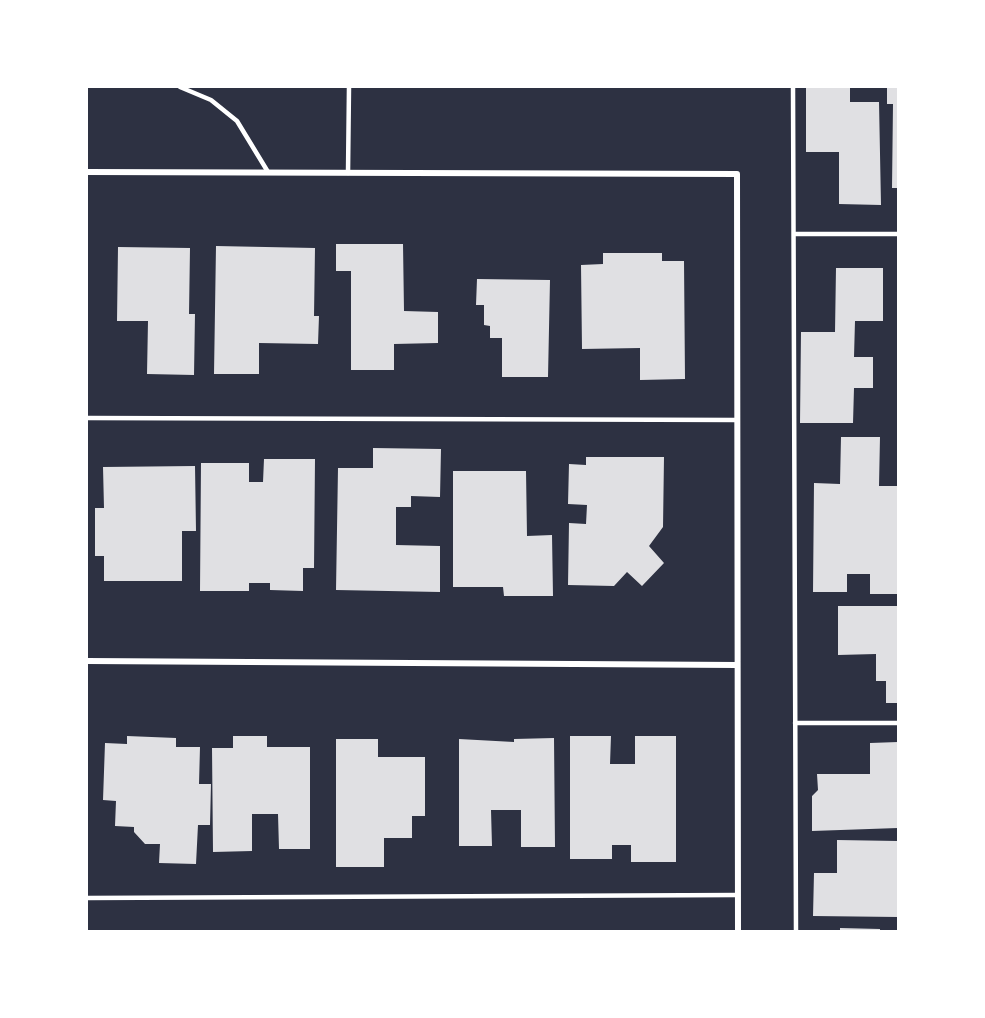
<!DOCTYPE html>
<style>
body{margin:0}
#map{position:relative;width:985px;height:1018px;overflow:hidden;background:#2d3142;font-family:Literata,serif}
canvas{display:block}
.frame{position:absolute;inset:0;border:88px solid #fff;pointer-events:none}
</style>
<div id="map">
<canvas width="985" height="1018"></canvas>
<div class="frame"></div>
</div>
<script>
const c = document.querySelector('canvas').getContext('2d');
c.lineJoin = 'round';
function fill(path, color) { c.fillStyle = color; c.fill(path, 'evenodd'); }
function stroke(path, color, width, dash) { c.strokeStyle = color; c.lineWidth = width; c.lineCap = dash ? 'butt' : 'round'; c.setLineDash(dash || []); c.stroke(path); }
fill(new Path2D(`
 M 806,87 L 850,87 L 850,102 L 879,102 L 881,205 L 839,204 L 839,152 L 806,152 Z
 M 887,87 L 898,87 L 898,188 L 892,188 L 893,104 L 887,104 Z
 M 336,244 L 403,244 L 404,311 L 438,312 L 438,343 L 394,344 L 394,370 L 351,370 L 351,271 L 336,271 Z
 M 216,246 L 315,248 L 314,316 L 319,316 L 318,344 L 259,343 L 259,374 L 214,374 Z
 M 118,247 L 190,248 L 189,314 L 195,314 L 194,375 L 147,374 L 148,321 L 117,321 Z
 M 603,253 L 662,253 L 662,261 L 684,261 L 685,379 L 640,380 L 640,348 L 582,349 L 581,265 L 603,264 Z
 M 836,268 L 883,268 L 883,321 L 855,321 L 854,357 L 873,357 L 873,388 L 854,388 L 853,423 L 800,423 L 801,332 L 835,332 Z
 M 477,279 L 550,280 L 548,377 L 502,377 L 502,338 L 490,338 L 490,326 L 484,325 L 484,305 L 476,305 Z
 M 841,437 L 880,437 L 879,486 L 898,486 L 898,594 L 870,594 L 870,574 L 847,574 L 847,592 L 813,592 L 814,483 L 840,484 Z
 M 373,448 L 441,449 L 440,497 L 411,496 L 411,507 L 396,507 L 396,545 L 440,546 L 440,592 L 336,590 L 338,468 L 373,468 Z
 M 586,457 L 664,457 L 663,527 L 649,546 L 664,563 L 642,586 L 627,572 L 614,586 L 568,585 L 569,523 L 586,524 L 587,505 L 568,504 L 569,464 L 586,465 Z
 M 264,459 L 315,459 L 314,568 L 303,568 L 303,591 L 270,590 L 270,583 L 249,583 L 249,591 L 200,591 L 201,463 L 249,463 L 249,482 L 263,482 Z
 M 195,466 L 196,531 L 182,531 L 182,581 L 104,581 L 104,556 L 95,556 L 95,508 L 104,508 L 103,467 Z
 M 453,471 L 526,471 L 527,536 L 552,535 L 553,596 L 504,596 L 503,587 L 453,587 Z
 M 838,606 L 898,606 L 898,703 L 886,703 L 886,681 L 876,681 L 876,654 L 838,655 Z
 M 127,736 L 176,738 L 176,747 L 200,747 L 199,784 L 211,784 L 210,825 L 198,825 L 196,864 L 159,863 L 160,844 L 145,844 L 134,832 L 134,827 L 115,826 L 116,801 L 103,800 L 105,743 L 127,744 Z
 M 233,736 L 267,736 L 267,747 L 310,747 L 310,849 L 279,849 L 278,814 L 252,814 L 252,851 L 213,852 L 212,748 L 233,748 Z
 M 570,736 L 611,736 L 610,764 L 635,764 L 635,736 L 676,736 L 676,862 L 631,862 L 631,845 L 612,845 L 612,859 L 570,859 Z
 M 554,738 L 555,847 L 521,847 L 521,810 L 491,810 L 492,846 L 459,846 L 459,739 L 514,742 L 514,739 Z
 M 336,739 L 378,739 L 378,757 L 425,757 L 425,816 L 412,816 L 412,838 L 384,838 L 384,867 L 336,867 Z
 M 898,742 L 898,828 L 812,831 L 812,796 L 818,790 L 817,774 L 870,774 L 870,743 Z
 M 837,840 L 898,841 L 898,917 L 813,916 L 814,873 L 837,873 Z
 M 840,928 L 880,929 L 880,931 L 840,931 Z`), '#e0e0e3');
stroke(new Path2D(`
 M 180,87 L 211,100 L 237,121 L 268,172
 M 793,87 L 796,931
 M 348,173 L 349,87
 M 794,234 L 898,234
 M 87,418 L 737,420
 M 795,723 L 898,723
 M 87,898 L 738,895`), '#fff', 4.5);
stroke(new Path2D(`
 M 87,172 L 737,174 L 738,931
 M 87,661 L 737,665`), '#fff', 6);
</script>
